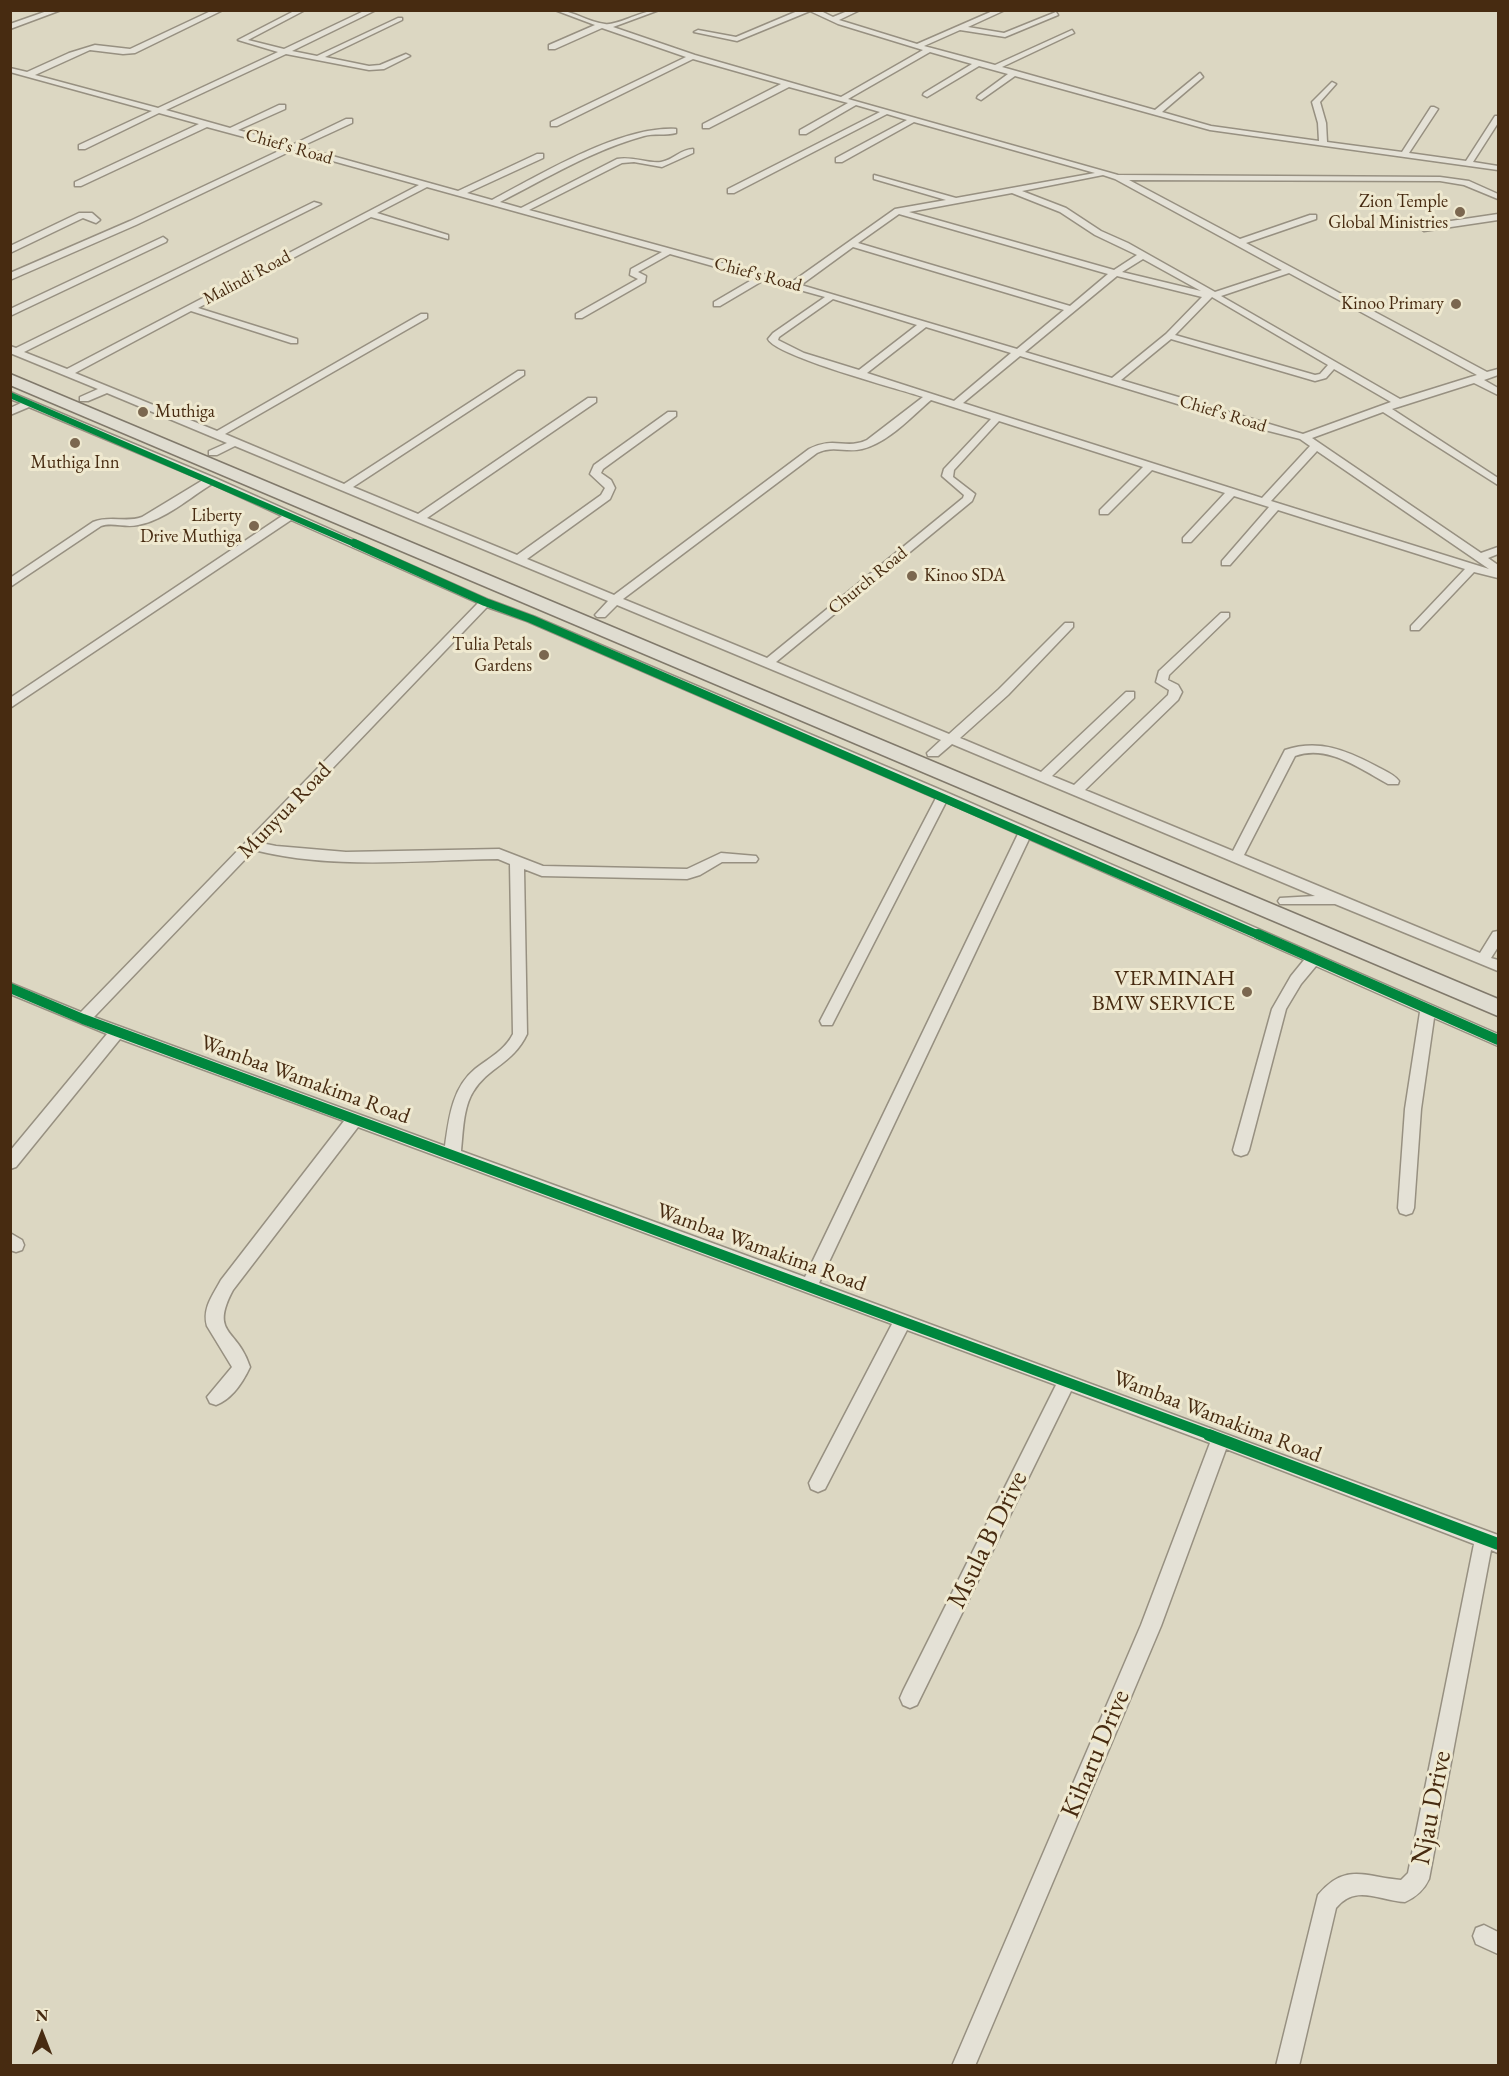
<!DOCTYPE html>
<style>
body{margin:0}
#map{position:relative;width:1509px;height:2076px;overflow:hidden;background:#dcd7c2;font-family:"EB Garamond",serif}
canvas{display:block}
.frame{position:absolute;inset:0;border:12px solid #472b11;pointer-events:none}
.north{position:absolute;left:12px;top:2004px;width:60px;height:60px;-webkit-text-stroke:4px #efe9d0;paint-order:stroke;rotate:0deg;font-size:16px;font-weight:700;line-height:24px;text-align:center;color:#472b11}
.north::after{content:'';display:block;margin:auto;width:21px;height:27px;background:#472b11;clip-path:polygon(50% 0,100% 100%,50% 72%,0 100%)}
</style>
<div id="map">
<canvas width="1509" height="2076"></canvas>
<div class="frame"></div>
<div class="north">N</div>
</div>
<script>
const c = document.querySelector('canvas').getContext('2d');
c.lineJoin = 'round';
function stroke(path, color, width, dash) { c.strokeStyle = color; c.lineWidth = width; c.lineCap = dash ? 'butt' : 'round'; c.setLineDash(dash || []); c.stroke(path); }
function fill(path, color) { c.fillStyle = color; c.fill(path, 'evenodd'); }
function label(font, color, halo, rows, align = 'center') {
  c.font = font + ' "EB Garamond",serif'; c.lineWidth = 6; c.setLineDash([]); c.textBaseline = 'middle'; c.strokeStyle = halo; c.fillStyle = color; for (const [text, x, y, turn = 0] of rows) {
    c.save(); c.translate(x, y); c.rotate((+turn || 0) * Math.PI / 180); c.textAlign = isNaN(turn) ? turn : align; if (halo) c.strokeText(text, 0, 0); c.fillText(text, 0, 0); c.restore();
  }
}
const minor = new Path2D(`
 M 50,10 L 61,10 L 10,29 L 10,24 Z
 M 213,10 L 223,10 L 135,53 L 123,54 L 90,50 L 35,75 L 158,108 L 278,52 L 238,40 L 296,10 L 305,10 L 248,40 L 284,49 L 366,10 L 376,10 L 292,51 L 317,56 L 398,18 L 402,18 L 402,20 L 325,57 L 369,66 L 380,65 L 406,54 L 410,56 L 384,69 L 369,70 L 286,54 L 166,110 L 230,128 L 279,105 L 285,105 L 285,109 L 238,130 L 292,145 L 346,119 L 352,119 L 352,123 L 300,147 L 458,191 L 537,154 L 543,154 L 543,158 L 467,193 L 492,200 C 542,174 620,126 676,129 L 676,133 C 665,136 654,133 644,136 C 595,149 545,179 500,202 L 521,208 L 617,159 C 633,156 649,164 661,162 C 673,160 681,149 693,149 L 693,153 L 662,167 L 634,162 L 622,163 L 529,210 L 792,282 L 895,209 L 946,200 L 874,179 L 874,175 L 956,198 L 1095,173 L 914,122 L 842,162 L 836,162 L 836,158 L 907,120 L 887,114 L 734,193 L 728,193 L 728,189 L 880,112 L 856,105 L 806,134 L 800,134 L 800,130 L 848,103 L 789,87 L 709,128 L 703,128 L 703,124 L 781,84 L 693,59 L 557,126 L 551,126 L 551,122 L 686,57 L 602,28 L 555,49 L 549,49 L 549,45 L 595,25 L 555,10 C 573,10 587,22 605,24 C 617,26 642,10 659,10 L 613,27 L 695,55 L 841,97 L 923,50 L 838,24 L 810,11 L 737,41 L 694,32 L 698,30 L 736,37 L 800,10 L 819,10 L 833,17 L 850,10 L 860,10 L 839,20 L 917,44 L 995,10 L 1005,10 L 968,27 L 1004,33 L 1056,12 L 1058,15 L 1005,37 L 960,30 L 924,46 L 995,65 L 1072,30 L 1074,33 L 1002,67 L 1155,110 L 1200,73 L 1203,77 L 1162,112 L 1211,126 L 1319,141 L 1318,123 L 1312,102 L 1332,82 L 1336,84 L 1320,102 L 1326,123 L 1327,142 L 1402,152 L 1431,107 L 1434,107 L 1438,109 L 1409,153 L 1466,161 L 1495,116 L 1498,116 L 1498,123 L 1473,162 L 1498,166 L 1498,170 L 1210,130 L 1015,76 L 981,100 L 977,98 L 978,96 L 1008,74 L 979,66 L 927,97 L 923,95 L 924,93 L 972,64 L 930,52 L 848,99 L 1118,175 L 1440,177 L 1469,181 L 1498,194 L 1498,199 L 1464,185 L 1440,181 L 1129,180 L 1240,239 L 1310,215 L 1316,215 L 1316,219 L 1246,243 L 1487,372 L 1498,369 L 1498,375 L 1484,380 L 1498,388 L 1498,395 L 1474,383 L 1392,409 L 1498,478 L 1498,485 L 1383,412 L 1312,438 L 1481,553 L 1498,547 L 1498,554 L 1488,558 L 1498,565 L 1498,578 L 1474,572 L 1419,630 L 1411,630 L 1411,626 L 1465,569 L 1278,510 L 1230,565 L 1222,565 L 1222,561 L 1269,507 L 1234,496 L 1191,542 L 1183,542 L 1183,538 L 1225,493 L 1152,470 L 1108,514 L 1100,514 L 1100,510 L 1143,467 L 999,421 L 954,470 L 953,477 L 975,494 L 972,501 L 776,662 L 949,734 L 999,689 L 1065,623 L 1073,623 L 1073,627 L 1008,695 L 960,738 L 1041,772 L 1126,692 L 1134,692 L 1134,698 L 1052,776 L 1074,785 L 1168,695 L 1169,690 L 1156,682 L 1159,671 L 1221,613 L 1229,613 L 1229,617 L 1169,675 L 1168,680 L 1178,685 L 1182,692 L 1178,700 L 1085,790 L 1233,851 L 1285,750 C 1319,739 1346,750 1376,766 C 1383,770 1394,774 1399,781 L 1398,784 L 1388,784 C 1360,769 1328,744 1295,756 L 1244,855 L 1480,953 L 1493,932 L 1498,931 L 1498,947 L 1491,958 L 1498,960 L 1498,971 L 1335,904 L 1280,904 L 1278,901 L 1280,898 L 1315,896 L 952,744 L 938,756 L 928,756 L 927,753 L 941,740 L 617,605 L 605,617 L 597,617 L 595,615 L 608,601 L 235,446 L 217,455 L 209,455 L 209,451 L 227,443 L 107,393 L 88,401 L 80,401 L 80,397 L 98,389 L 10,353 L 10,346 L 16,348 L 314,202 L 321,204 L 24,352 L 67,369 L 419,185 L 293,150 L 136,225 L 10,280 L 10,273 L 130,221 L 285,148 L 207,127 L 81,186 L 75,186 L 75,182 L 199,124 L 159,113 L 85,149 L 79,149 L 79,145 L 152,111 L 10,72 L 10,68 L 27,72 L 69,53 L 95,45 L 130,49 ZM 1103,175 L 1115,179 L 1282,270 L 1215,292 L 1128,243 L 1101,231 L 1066,208 L 1022,191 ZM 427,187 L 662,252 L 631,269 L 630,275 L 638,279 L 576,314 L 576,318 L 582,318 L 645,282 L 646,276 L 638,272 L 670,254 L 755,278 L 714,302 L 714,306 L 720,306 L 764,280 L 825,297 L 773,333 L 768,339 C 775,356 899,389 923,397 L 867,440 C 846,450 834,436 809,449 L 614,595 L 527,559 L 610,499 L 615,488 L 611,480 L 601,473 L 603,469 L 676,416 L 676,412 L 668,412 L 594,465 L 590,474 L 605,488 L 601,495 L 517,555 L 427,518 L 596,402 L 596,398 L 588,398 L 418,514 L 353,487 L 524,375 L 524,371 L 518,371 L 344,484 L 225,434 L 427,318 L 427,314 L 421,314 L 217,431 L 75,373 L 191,311 L 291,343 L 297,343 L 297,339 L 198,308 L 371,217 L 448,239 L 448,235 L 377,213 ZM 1012,193 L 1060,212 L 1095,235 L 1137,255 L 1114,270 L 909,212 ZM 899,214 L 1108,274 L 1070,306 L 858,243 ZM 853,247 L 1064,310 L 1017,349 L 801,285 ZM 1143,259 L 1201,291 L 1122,272 ZM 1289,273 L 1477,375 L 1400,399 L 1221,296 ZM 1117,276 L 1202,297 L 1166,334 L 1112,378 L 1025,352 ZM 1212,297 L 1328,365 L 1320,374 L 1315,375 L 1175,335 ZM 833,299 L 917,325 L 859,370 L 804,353 L 778,340 L 779,337 ZM 926,327 L 1011,353 L 954,401 L 867,373 ZM 1171,339 L 1315,381 L 1326,378 L 1334,369 L 1391,402 L 1303,434 L 1121,380 ZM 1020,356 L 1253,427 L 1300,439 L 1310,446 L 1262,498 L 963,403 ZM 931,400 L 991,419 L 944,469 L 942,476 L 964,495 L 963,498 L 767,658 L 623,599 L 817,453 C 833,445 846,453 862,449 C 888,443 912,416 931,400 ZM 1317,451 L 1476,560 L 1489,569 L 1271,501 Z
 M 79,213 L 92,213 L 100,220 L 96,223 L 83,218 L 10,253 L 10,246 Z
 M 1498,214 L 1498,220 L 1424,231 L 1420,228 L 1424,225 Z
 M 163,237 L 167,240 L 166,242 L 10,316 L 10,309 Z
 M 10,392 L 215,478 L 489,600 L 535,617 L 948,793 L 1498,1034 L 1498,1046 L 1434,1018 L 1421,1109 L 1414,1208 L 1412,1213 L 1406,1215 L 1400,1213 L 1398,1208 L 1405,1109 L 1420,1012 L 1316,966 L 1301,984 L 1286,1009 L 1249,1150 L 1247,1154 L 1241,1156 L 1235,1154 L 1233,1150 L 1272,1009 L 1291,976 L 1304,960 L 1029,839 L 819,1283 L 1498,1535 L 1498,1553 L 1491,1550 L 1429,1879 C 1424,1890 1416,1897 1405,1902 C 1377,1900 1356,1884 1336,1908 L 1299,2066 L 1276,2066 L 1318,1895 C 1346,1862 1365,1877 1401,1880 L 1408,1873 L 1474,1544 L 1226,1449 L 1161,1626 L 975,2066 L 952,2066 L 1141,1625 L 1210,1443 L 1071,1391 L 917,1705 L 910,1708 L 903,1705 L 900,1698 L 903,1691 L 1056,1385 L 907,1330 L 825,1489 L 818,1492 L 811,1489 L 809,1483 L 892,1324 L 358,1127 L 233,1290 C 209,1335 238,1328 250,1367 C 243,1382 232,1399 216,1405 L 210,1403 L 207,1397 L 232,1367 L 207,1326 C 202,1308 213,1295 221,1280 L 344,1121 L 120,1039 L 16,1167 L 10,1169 L 10,1151 L 107,1034 L 10,994 L 10,983 L 81,1012 L 478,603 L 291,520 L 10,708 L 10,698 L 282,516 L 212,484 C 189,498 165,520 138,525 C 125,528 113,522 101,526 L 10,587 L 10,578 L 93,522 C 110,515 126,523 142,517 L 203,480 L 29,407 L 10,415 L 10,408 L 21,403 L 10,399 ZM 487,607 L 527,621 L 936,798 L 820,1021 L 822,1025 L 832,1025 L 834,1021 L 946,802 L 1018,834 L 805,1277 L 461,1151 C 463,1133 463,1108 473,1092 C 488,1067 513,1064 527,1034 L 524,869 L 542,876 L 687,879 L 700,875 L 722,862 L 756,862 L 758,859 L 756,856 L 721,853 L 687,869 L 543,866 L 499,849 L 346,852 L 276,846 L 261,843 ZM 254,850 C 332,870 418,860 498,859 L 510,864 L 513,1034 C 505,1050 489,1058 475,1069 C 452,1088 449,1118 445,1146 L 94,1017 Z
 M 10,1233 L 22,1240 L 24,1245 L 22,1250 L 16,1252 L 10,1250 Z
 M 1484,1925 L 1498,1932 L 1498,1954 L 1476,1944 L 1473,1936 L 1476,1928 Z`);
const trunk = new Path2D(`
 M 10,374 L 1498,999 L 1498,1016 L 10,385 Z`);
stroke(minor, '#979081', 3);
stroke(trunk, '#80796b', 3);
fill(minor, '#e4e1d6');
fill(trunk, '#dfdcd0');
stroke(new Path2D(`
 M 10,395 L 357,545`), '#00873e', 6);
stroke(new Path2D(`
 M 354,543 L 485,602 L 531,619 L 1261,936`), '#00873e', 8);
stroke(new Path2D(`
 M 1258,934 L 1498,1040
 M 10,988 L 83,1019 L 1213,1436`), '#00873e', 10);
stroke(new Path2D(`
 M 1209,1435 L 1498,1544`), '#00873e', 12);
for (const [x, y, r, color] of [
 [1460,212,6,"#7b674f"],
 [1456,304,6,"#7b674f"],
 [143,412,6,"#7b674f"],
 [75,443,6,"#7b674f"],
 [254,526,6,"#7b674f"],
 [912,576,6,"#7b674f"],
 [544,655,6,"#7b674f"],
 [1247,992,6,"#7b674f"]
]) { const dot = new Path2D(); dot.arc(x, y, r, 0, 2 * Math.PI); c.fillStyle = color; c.fill(dot); stroke(dot, '#efe9d0', 2); }
label('18px', '#472b11', '#efe9d0', [
 ["Chief's Road",289,147,16],
 ["Chief's Road",758,275,15],
 ["Malindi Road",247,278,-28],
 ["Chief's Road",1223,414,17],
 ["Church Road",868,581,-39]
]);
label('18px', '#472b11', '#efe9d0', [
 ["Zion Temple",1448,202],
 ["Global Ministries",1448,223],
 ["Kinoo Primary",1444,304],
 ["Muthiga",155,412,"left"],
 ["Muthiga Inn",75,463,"center"],
 ["Liberty",242,516],
 ["Drive Muthiga",242,537],
 ["Kinoo SDA",924,576,"left"],
 ["Tulia Petals",532,645],
 ["Gardens",532,666]
], 'right');
label('22px', '#472b11', '#efe9d0', [
 ["Munyua Road",285,811,-46],
 ["Wambaa Wamakima Road",305,1080,20],
 ["Wambaa Wamakima Road",761,1248,20],
 ["Wambaa Wamakima Road",1217,1417,21]
]);
label('22px', '#472b11', '#efe9d0', [
 ["VERMINAH",1235,979],
 ["BMW SERVICE",1235,1004]
], 'right');
label('27px', '#472b11', '#efe9d0', [
 ["Msula B Drive",988,1540,-64],
 ["Kiharu Drive",1096,1754,-67],
 ["Njau Drive",1432,1808,-79]
]);
</script>
